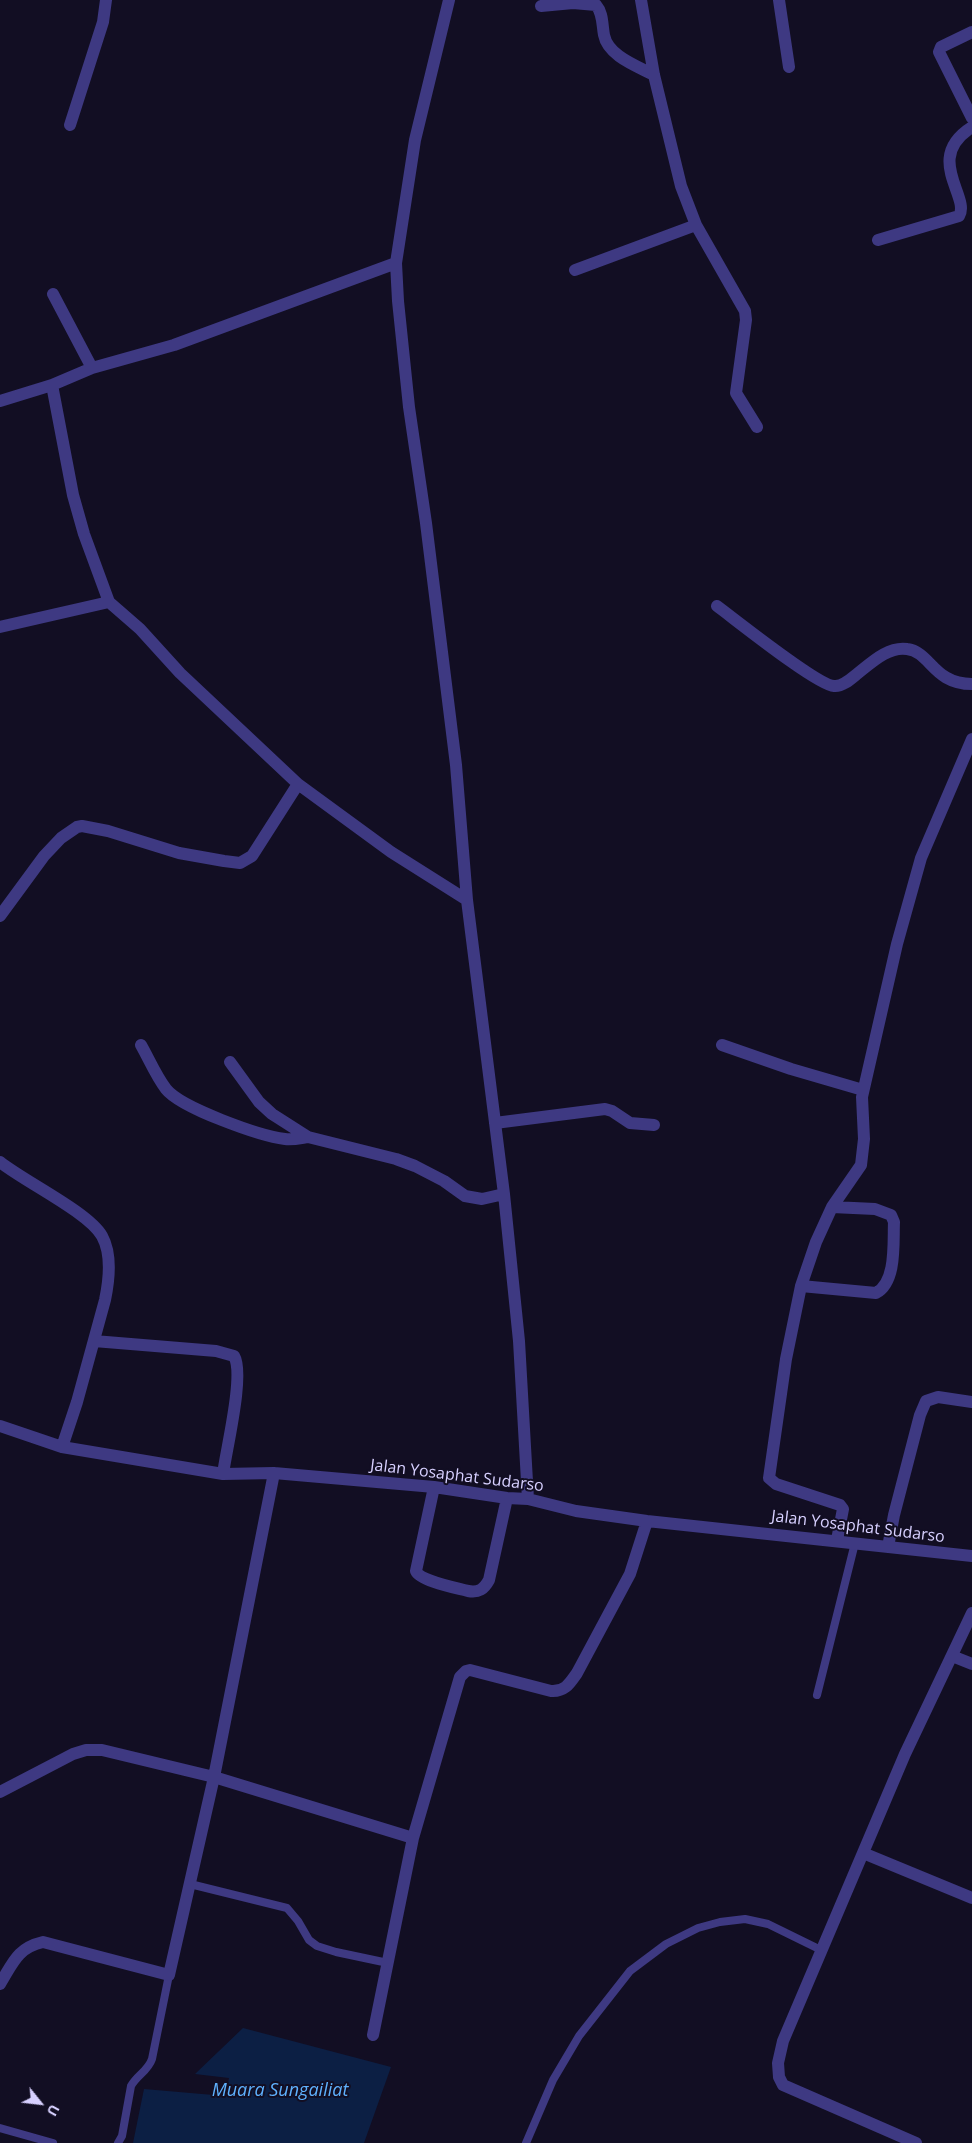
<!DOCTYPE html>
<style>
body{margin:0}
#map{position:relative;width:972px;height:2143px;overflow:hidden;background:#120e23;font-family:"Open Sans",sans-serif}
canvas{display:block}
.north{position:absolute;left:15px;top:2078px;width:50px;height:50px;-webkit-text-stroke:4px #120e23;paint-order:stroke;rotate:119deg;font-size:14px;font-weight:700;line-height:20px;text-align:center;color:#d7d0ff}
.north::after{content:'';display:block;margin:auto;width:18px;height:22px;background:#d7d0ff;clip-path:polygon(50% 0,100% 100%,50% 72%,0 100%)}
</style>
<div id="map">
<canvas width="972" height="2143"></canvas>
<div class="north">U</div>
</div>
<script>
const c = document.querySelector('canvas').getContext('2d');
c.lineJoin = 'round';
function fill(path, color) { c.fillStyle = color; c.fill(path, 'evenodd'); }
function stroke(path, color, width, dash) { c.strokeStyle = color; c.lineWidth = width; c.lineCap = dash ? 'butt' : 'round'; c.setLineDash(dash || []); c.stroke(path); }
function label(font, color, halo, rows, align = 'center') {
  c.font = font + ' "Open Sans",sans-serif'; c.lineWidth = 4; c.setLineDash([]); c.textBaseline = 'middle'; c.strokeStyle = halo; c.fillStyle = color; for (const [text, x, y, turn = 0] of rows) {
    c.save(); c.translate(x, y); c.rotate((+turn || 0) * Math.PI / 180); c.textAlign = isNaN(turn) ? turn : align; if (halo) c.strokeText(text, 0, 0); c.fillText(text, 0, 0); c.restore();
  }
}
fill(new Path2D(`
 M 243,2028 L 391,2067 L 364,2143 L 133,2143 L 144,2089 L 225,2096 L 229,2078 L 195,2074 Z`), '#0c1f44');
stroke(new Path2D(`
 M 817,1695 L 855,1543
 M 190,1884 L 287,1908 L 298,1921 L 309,1940 L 317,1946 L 336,1952 L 388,1963
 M 0,2128 L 53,2143
 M 118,2143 L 122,2136 L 131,2086 C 137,2075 148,2071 152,2059 L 169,1975
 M 526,2143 L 553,2080 L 579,2036 L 630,1971 L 666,1944 L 698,1928 L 720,1922 L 745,1919 L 768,1924 L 821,1950`), '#3e3982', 8);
stroke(new Path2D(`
 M 449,0 L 415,140 L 396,263 L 398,301 L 409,407 L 426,523 L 456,765 L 467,900 L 504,1194 L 519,1341 L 528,1499
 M 641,0 L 654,75 L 681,186 L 696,225 L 745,311 L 746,320 L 736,393 L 757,427
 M 779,0 L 789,67
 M 541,6 L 573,3 L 596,5 C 603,13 602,24 604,35 C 608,56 637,66 654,75
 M 972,32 L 941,47 L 939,52 L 972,118
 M 70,125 L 103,22 L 106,0
 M 878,240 L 959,216 C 971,197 923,158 972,127
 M 575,270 L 696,225
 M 53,294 L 92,368
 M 52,385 L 73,495 L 84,534 L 109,602 L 140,629 L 180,673 L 298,784 L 391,852 L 467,900
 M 0,401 L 52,385 L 92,368 L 174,345 L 396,263
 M 717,606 C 736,620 817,685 834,686 C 842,687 851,679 857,674 C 870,664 888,646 907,649 C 931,652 933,684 972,684
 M 0,627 L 109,602
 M 0,916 L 44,856 L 61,838 L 77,827 L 82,826 L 108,831 L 179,853 L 224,861 L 240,863 L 252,856 L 298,784
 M 141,1045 C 149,1059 156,1076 166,1089 C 181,1108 260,1136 285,1139 C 293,1140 301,1138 308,1137
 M 722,1045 L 791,1069 L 863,1090
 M 230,1062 L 259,1102 L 272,1114 L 308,1137 L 396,1159 L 415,1166 L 444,1181 L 465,1196 L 482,1199 L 504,1194
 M 495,1123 L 605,1109 L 612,1111 L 630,1123 L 654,1125
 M 0,1162 C 25,1182 88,1212 102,1236 C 112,1254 109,1281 105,1300 L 77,1402 L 62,1447
 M 801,1286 L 876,1293 C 897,1282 893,1242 894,1222 L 891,1215 L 875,1209 L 832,1207
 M 94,1341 L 216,1351 L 234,1356 C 245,1374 226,1450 223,1474
 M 0,1426 L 62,1447 L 223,1474 L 274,1473 L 434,1487 L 507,1498 L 528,1499 L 576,1511 L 647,1521 L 972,1556
 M 434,1487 L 416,1571 C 420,1581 457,1588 468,1591 C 479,1593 484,1589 489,1580 L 507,1498
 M 837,1540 L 843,1509 L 840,1505 L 776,1484 L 769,1478 L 786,1359 L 801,1286 L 816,1242 L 832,1207 L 861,1165 L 864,1139 L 862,1097 L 897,944 L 921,858 L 972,739
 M 888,1547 L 894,1515 L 920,1415 L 926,1401 L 938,1397 L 972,1402
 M 952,1656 L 972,1664
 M 0,1792 L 73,1754 L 86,1750 L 102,1750 L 214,1777 L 413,1838
 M 863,1853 L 972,1898
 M 0,1984 C 13,1963 17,1948 43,1942 L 169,1975 L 214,1777 L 274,1473
 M 373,2035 L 413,1838 L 460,1677 L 466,1671 L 470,1670 L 551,1691 C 565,1692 570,1683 577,1673 L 630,1574 L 647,1521
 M 916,2143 L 783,2085 L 779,2077 L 778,2063 L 783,2041 L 905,1754 L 972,1613`), '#3e3982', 12);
label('16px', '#d7d0ff', '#120e23', [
 ["Jalan Yosaphat Sudarso",457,1476,7],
 ["Jalan Yosaphat Sudarso",858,1527,7]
]);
label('italic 18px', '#5fb1fe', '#120e23', [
 ["Muara Sungailiat",280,2091]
]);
</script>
